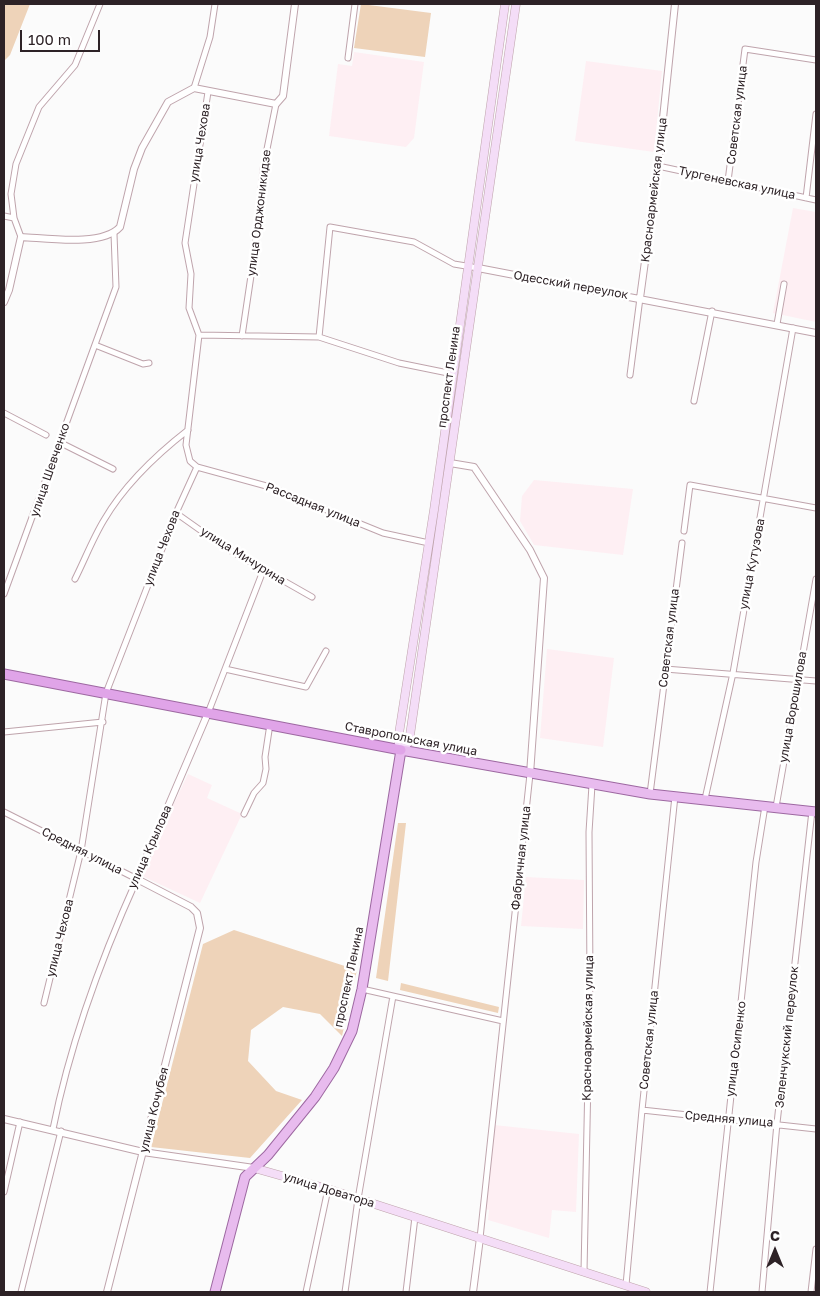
<!DOCTYPE html>
<meta charset="utf-8">
<style>
body{margin:0}
#map{position:relative;width:820px;height:1296px;overflow:hidden;background:#fbfbfb;font-family:"Golos Text",sans-serif}
canvas{display:block}
.frame{position:absolute;inset:0;border:5px solid #2d2226;pointer-events:none}
.north{position:absolute;left:750px;top:1226px;width:50px;height:50px;-webkit-text-stroke:4px #fff;paint-order:stroke;rotate:0deg;font-size:14px;font-weight:700;line-height:20px;text-align:center;color:#2d2226}
.north::after{content:'';display:block;margin:auto;width:18px;height:22px;background:#2d2226;clip-path:polygon(50% 0,100% 100%,50% 72%,0 100%)}
.scale{position:absolute;left:20px;top:30px;width:80px;height:22px;box-sizing:border-box;border:2px solid #2d2226;border-top:0;padding-left:6px;font-size:15px;line-height:18px;white-space:nowrap;color:#2d2226;-webkit-text-stroke:4px #fff;paint-order:stroke}
</style>
<div id="map">
<canvas width="820" height="1296"></canvas>
<div class="frame"></div>
<div class="north">С</div>
<div class="scale">100 m</div>
</div>
<script>
const c = document.querySelector('canvas').getContext('2d');
c.lineJoin = 'round';
function fill(path, color) { c.fillStyle = color; c.fill(path, 'evenodd'); }
function stroke(path, color, width, dash) { c.strokeStyle = color; c.lineWidth = width; c.lineCap = dash ? 'butt' : 'round'; c.setLineDash(dash || []); c.stroke(path); }
function label(font, color, halo, rows, align = 'center') {
  c.font = font + ' "Golos Text",sans-serif'; c.lineWidth = 5; c.setLineDash([]); c.textBaseline = 'middle'; c.strokeStyle = halo; c.fillStyle = color; for (const [text, x, y, turn = 0] of rows) {
    c.save(); c.translate(x, y); c.rotate((+turn || 0) * Math.PI / 180); c.textAlign = isNaN(turn) ? turn : align; if (halo) c.strokeText(text, 0, 0); c.fillText(text, 0, 0); c.restore();
  }
}
fill(new Path2D(`
 M 354,52 L 424,62 L 414,138 L 406,147 L 329,136 L 338,64 L 352,66 Z
 M 586,61 L 662,71 L 654,152 L 575,141 Z
 M 793,208 L 816,212 L 816,322 L 773,313 Z
 M 534,480 L 633,489 L 623,555 L 534,545 L 520,521 L 522,496 Z
 M 547,649 L 614,658 L 603,747 L 540,738 Z
 M 188,774 L 212,785 L 207,798 L 242,814 L 200,903 L 140,875 Z
 M 526,877 L 584,880 L 583,929 L 521,926 Z
 M 494,1125 L 579,1134 L 576,1212 L 552,1210 L 549,1238 L 488,1220 L 489,1210 L 485,1209 Z`), '#feeff3');
fill(new Path2D(`
 M 4,4 L 30,4 L 10,55 L 4,61 Z
 M 361,4 L 431,13 L 425,57 L 354,48 Z
 M 398,823 L 406,823 L 388,981 L 376,978 Z
 M 234,930 L 357,970 L 342,1036 L 320,1014 L 283,1007 L 251,1030 L 248,1061 L 276,1091 L 302,1100 L 250,1158 L 151,1147 L 203,944 Z
 M 401,983 L 499,1007 L 498,1013 L 400,990 Z`), '#eed3b9');
const minor = new Path2D(`
 M 348,58 L 355,4
 M 194,88 L 210,37 L 215,4
 M 208,92 L 185,243 L 191,274 L 189,308 L 199,335 L 186,445 L 190,461 L 197,467 L 270,487 L 383,533 L 429,543
 M 658,166 L 816,200
 M 728,181 L 745,49 L 816,60
 M 806,198 L 816,114
 M 4,216 L 14,218
 M 21,237 L 14,218 L 11,194 L 16,164 L 39,107 L 75,65 L 100,4
 M 777,324 L 784,284
 M 199,335 L 319,337 L 399,363 L 453,374
 M 242,336 L 255,249 L 263,169 L 276,104
 M 319,337 L 330,227 L 414,242 L 454,264 L 478,268
 M 95,345 L 143,364 L 149,363
 M 630,375 L 640,298
 M 694,401 L 712,311
 M 4,413 L 46,435
 M 59,442 L 113,469
 M 176,513 L 224,547 L 312,597
 M 684,531 L 690,485 L 816,508
 M 75,579 C 85,559 93,538 104,520 C 125,484 156,455 188,430
 M 4,594 L 116,287 L 114,234
 M 225,669 L 306,687 L 326,651
 M 665,669 L 816,681
 M 208,713 L 263,571
 M 4,732 L 103,722
 M 650,794 L 682,543
 M 705,799 L 733,673 L 793,328
 M 776,807 L 816,579
 M 4,812 L 137,879 C 101,959 70,1043 53,1129
 M 244,814 L 254,793 L 263,783 L 266,769 L 265,757 L 270,724
 M 362,989 L 503,1021
 M 44,1003 L 81,851 L 106,693 L 176,513 L 197,467
 M 642,1110 L 816,1129
 M 4,1192 L 20,1122
 M 480,1238 L 530,774
 M 584,1271 L 590,981 L 589,832 L 592,785
 M 626,1285 L 642,1110 L 675,796
 M 21,1292 L 61,1131
 M 306,1292 L 328,1189
 M 345,1292 L 358,1199 L 393,996
 M 406,1292 L 415,1217
 M 710,1292 L 756,862 L 765,806
 M 762,1292 L 777,1123 L 812,811
 M 811,1292 L 816,1249`);
const tertiary = new Path2D(`
 M 478,268 L 816,333
 M 640,298 L 658,166 L 675,4
 M 4,302 L 9,290 L 21,237 C 46,238 102,247 120,227 L 134,169 L 142,148 L 168,102 L 194,88 L 276,104 L 283,96 L 295,4
 M 450,463 L 474,467 L 530,550 L 544,578 L 530,774
 M 4,1119 L 143,1152 L 254,1168
 M 107,1292 L 200,928 L 197,913 L 191,907 L 137,879 L 208,713
 M 473,1292 L 480,1238`);
const secondary = new Path2D(`
 M 505,4 L 434,510 L 398,740 L 401,750 L 409,742 L 516,4
 M 254,1168 L 328,1189 L 646,1292`);
const primary = new Path2D(`
 M 215,1292 L 245,1177 L 268,1155 L 315,1097 L 334,1068 L 352,1031 L 362,989 L 401,750 L 650,794 L 816,812`);
const trunk = new Path2D(`
 M 4,674 L 401,750`);
stroke(minor, '#bfa4ac', 7);
stroke(tertiary, '#bfa4ac', 8);
stroke(secondary, '#bfa4ac', 9);
stroke(primary, '#9d68a1', 11);
stroke(trunk, '#9d68a1', 11);
stroke(minor, '#fff', 5);
stroke(tertiary, '#fff', 6);
stroke(secondary, '#f4ddf7', 8);
stroke(primary, '#e8bbee', 9);
stroke(trunk, '#e0a4e8', 9);
label('12px', '#2d2226', '#fff', [
 ["Советская улица",737,115,-83],
 ["улица Чехова",200,143,-81],
 ["Тургеневская улица",737,183,12],
 ["Красноармейская улица",654,190,-83],
 ["улица Орджоникидзе",259,213,-83],
 ["Одесский переулок",571,285,10],
 ["проспект Ленина",449,377,-82],
 ["улица Шевченко",50,470,-71],
 ["Рассадная улица",313,505,22],
 ["улица Чехова",162,548,-69],
 ["улица Мичурина",243,556,32],
 ["улица Кутузова",752,564,-79],
 ["Советская улица",669,638,-83],
 ["улица Ворошилова",793,707,-80],
 ["Ставропольская улица",411,739,11],
 ["улица Крылова",150,847,-66],
 ["Средняя улица",82,851,27],
 ["Фабричная улица",521,858,-84],
 ["улица Чехова",60,938,-76],
 ["проспект Ленина",349,977,-78],
 ["Красноармейская улица",588,1028,-89],
 ["Зеленчукский переулок",787,1037,-84],
 ["Советская улица",649,1040,-84],
 ["улица Осипенко",736,1049,-83],
 ["улица Кочубея",154,1110,-76],
 ["Средняя улица",729,1119,5],
 ["улица Доватора",329,1190,17]
]);
</script>
